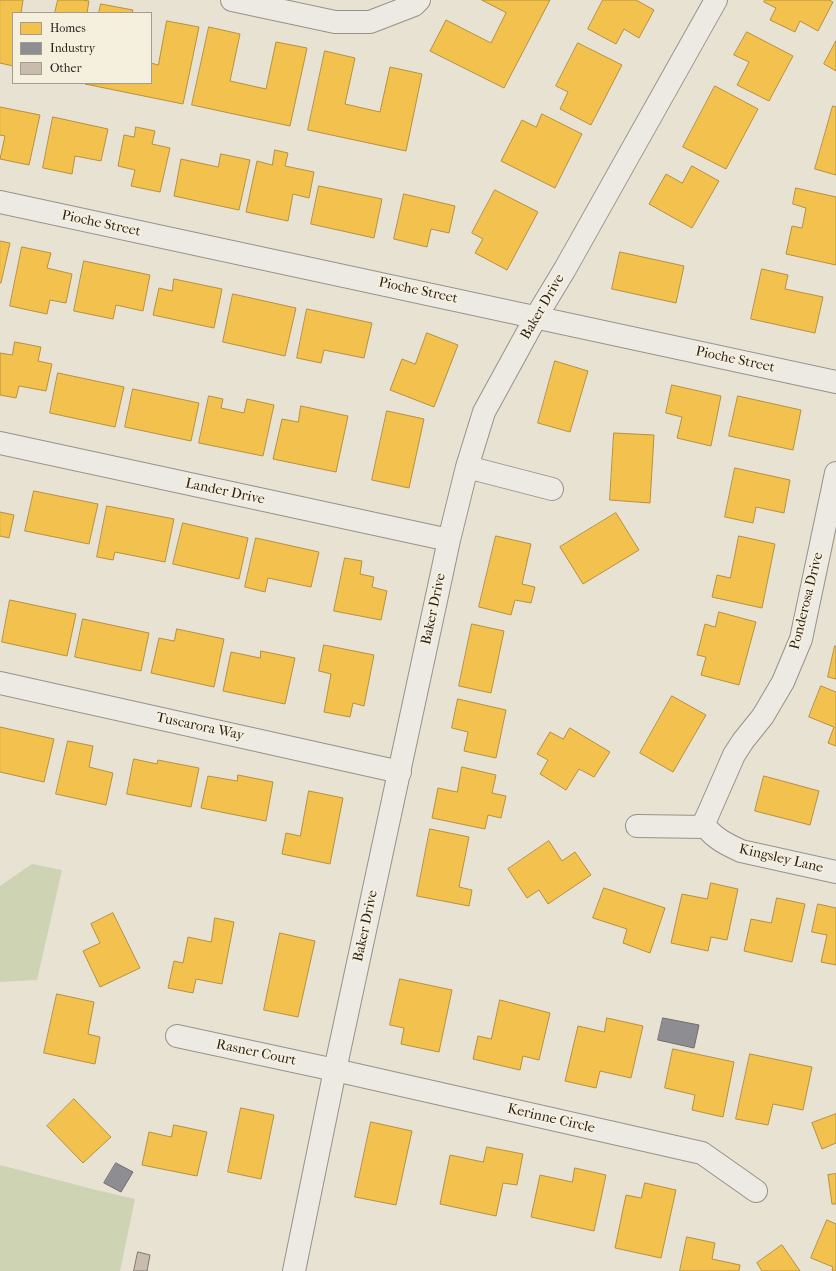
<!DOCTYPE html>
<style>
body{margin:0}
#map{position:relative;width:836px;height:1271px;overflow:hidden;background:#e8e2d3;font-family:"IM FELL French Canon",serif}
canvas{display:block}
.legend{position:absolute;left:12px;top:12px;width:140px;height:72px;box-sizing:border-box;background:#f5efdd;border:1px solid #a49c8f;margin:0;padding:5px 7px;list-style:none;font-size:12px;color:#2b1f19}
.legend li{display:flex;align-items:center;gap:8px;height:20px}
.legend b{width:20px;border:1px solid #a49c8f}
</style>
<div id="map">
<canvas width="836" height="1271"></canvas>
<ul class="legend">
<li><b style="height:11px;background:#f2c14e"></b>Homes</li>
<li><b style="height:11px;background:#8d8d92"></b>Industry</li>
<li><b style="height:11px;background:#c9bbad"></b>Other</li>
</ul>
</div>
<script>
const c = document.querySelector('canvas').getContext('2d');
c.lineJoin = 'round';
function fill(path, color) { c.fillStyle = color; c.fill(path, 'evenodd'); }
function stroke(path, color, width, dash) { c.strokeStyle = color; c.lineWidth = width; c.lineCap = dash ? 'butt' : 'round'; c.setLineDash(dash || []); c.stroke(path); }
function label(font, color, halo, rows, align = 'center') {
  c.font = font + ' "IM FELL French Canon",serif'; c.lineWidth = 4; c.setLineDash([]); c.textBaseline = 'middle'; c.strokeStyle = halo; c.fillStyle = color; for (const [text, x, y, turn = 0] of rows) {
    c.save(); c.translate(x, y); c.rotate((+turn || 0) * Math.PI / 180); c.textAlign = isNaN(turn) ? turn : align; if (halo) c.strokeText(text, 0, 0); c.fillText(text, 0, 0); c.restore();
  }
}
fill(new Path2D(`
 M 32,864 L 62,870 L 37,980 L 0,982 L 0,886 Z
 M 0,1165 L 96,1190 L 135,1199 L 120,1271 L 0,1271 Z`), '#cdd3b3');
const homes = new Path2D(`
 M 0,0 L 23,0 L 21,13 L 13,13 L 13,66 L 0,63 Z
 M 58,0 L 82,0 L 89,1 L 87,13 L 55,13 Z
 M 482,0 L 550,0 L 504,88 L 430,51 L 446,20 L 491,43 L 506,13 Z
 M 603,0 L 636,0 L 654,10 L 639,38 L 624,29 L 616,44 L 588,29 Z
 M 765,0 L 829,0 L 833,2 L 818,31 L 800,21 L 795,32 L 770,20 L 776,8 L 764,2 Z
 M 101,4 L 133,10 L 132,13 L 99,13 Z
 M 167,21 L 199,27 L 183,104 L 85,84 L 151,83 L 151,63 L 158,65 Z
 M 209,27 L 240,34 L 230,81 L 266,89 L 276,42 L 307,48 L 290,126 L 192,105 Z
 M 747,32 L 793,56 L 769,101 L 737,85 L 749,62 L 734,55 Z
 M 836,41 L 836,71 L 824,64 Z
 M 578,43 L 622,65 L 591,125 L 560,109 L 568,92 L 556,86 Z
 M 325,51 L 355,58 L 345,104 L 380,112 L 390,67 L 422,74 L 406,151 L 308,130 Z
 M 715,86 L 758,109 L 726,169 L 683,147 Z
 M 833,106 L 836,107 L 836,175 L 815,169 Z
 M 0,107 L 40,115 L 29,165 L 0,159 L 5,136 L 0,135 Z
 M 542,114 L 582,134 L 555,188 L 501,161 L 522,120 L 536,127 Z
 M 53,117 L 108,129 L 101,161 L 75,156 L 72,174 L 43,168 Z
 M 136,127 L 155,131 L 152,144 L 170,148 L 160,192 L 131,186 L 135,170 L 118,166 L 124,135 L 134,137 Z
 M 275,150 L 288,153 L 285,166 L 314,172 L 309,198 L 293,194 L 288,221 L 246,212 L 257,161 L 272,165 Z
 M 221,154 L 250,160 L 239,210 L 174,196 L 181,159 L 218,167 Z
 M 692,166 L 719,181 L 692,228 L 649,204 L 666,174 L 682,183 Z
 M 319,186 L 382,199 L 374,238 L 311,224 Z
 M 796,188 L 836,197 L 836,265 L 786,254 L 792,226 L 802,228 L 806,208 L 793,204 Z
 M 495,190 L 538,212 L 507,270 L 475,253 L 483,239 L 472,233 Z
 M 404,194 L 455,206 L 449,233 L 431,229 L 427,247 L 394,239 Z
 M 0,241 L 10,243 L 1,283 L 0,283 Z
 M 22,247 L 51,253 L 47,268 L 72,274 L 66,303 L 50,300 L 47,314 L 10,306 Z
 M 620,252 L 684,266 L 676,303 L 612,289 Z
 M 84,261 L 150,275 L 143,311 L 116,305 L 113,319 L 74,311 Z
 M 762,269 L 788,275 L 785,289 L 823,297 L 815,333 L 751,319 Z
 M 174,279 L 222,289 L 214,328 L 153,315 L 159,288 L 172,291 Z
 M 233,294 L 296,308 L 285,356 L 223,342 Z
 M 307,309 L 372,323 L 364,358 L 324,350 L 321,363 L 297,358 Z
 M 427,333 L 458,345 L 434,407 L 390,390 L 402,359 L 415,364 Z
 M 15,342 L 41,347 L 38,361 L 52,364 L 46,391 L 19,386 L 16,398 L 0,395 L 0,353 L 12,355 Z
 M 555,361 L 588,371 L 570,432 L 538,423 Z
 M 58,373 L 124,387 L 115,427 L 50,413 Z
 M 672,385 L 721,396 L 711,446 L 677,438 L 682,417 L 666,413 Z
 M 133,389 L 199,403 L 191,441 L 125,427 Z
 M 209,396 L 223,399 L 221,408 L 244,413 L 247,399 L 274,405 L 263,456 L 199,443 Z
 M 738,396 L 801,410 L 793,450 L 729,436 Z
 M 301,406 L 348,416 L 336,472 L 273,459 L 282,419 L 298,422 Z
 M 387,411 L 424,419 L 409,488 L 372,480 Z
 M 614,433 L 654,435 L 650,503 L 610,500 Z
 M 735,468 L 790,480 L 784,513 L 756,507 L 753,523 L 725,517 Z
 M 34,491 L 98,504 L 89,544 L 25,531 Z
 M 107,506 L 174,519 L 165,562 L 115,552 L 113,560 L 97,557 Z
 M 0,512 L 14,515 L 9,538 L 0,536 Z
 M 616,513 L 639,550 L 583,584 L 560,547 Z
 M 183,523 L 248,538 L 239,579 L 173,564 Z
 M 496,536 L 531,544 L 522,584 L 535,587 L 531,603 L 515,600 L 511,615 L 479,607 Z
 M 739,536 L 775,544 L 762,608 L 712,597 L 717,575 L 730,578 Z
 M 256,538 L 319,552 L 311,587 L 268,578 L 265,592 L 245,587 Z
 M 345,558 L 362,561 L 360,574 L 374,577 L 372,587 L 387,591 L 381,620 L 334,611 Z
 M 10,600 L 76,614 L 67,656 L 2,642 Z
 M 719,612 L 756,622 L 739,685 L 701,675 L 706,657 L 697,655 L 705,624 L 715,627 Z
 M 83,619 L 149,633 L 141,671 L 75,657 Z
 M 472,624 L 504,631 L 491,693 L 459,686 Z
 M 177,629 L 224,639 L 214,687 L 151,673 L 159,638 L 174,641 Z
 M 324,645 L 374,655 L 364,706 L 353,703 L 350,717 L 324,712 L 331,674 L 319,671 Z
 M 835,646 L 836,646 L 836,679 L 828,677 Z
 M 261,651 L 295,658 L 285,704 L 223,691 L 231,652 L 260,658 Z
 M 821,686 L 836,692 L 836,746 L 828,743 L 834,727 L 809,717 Z
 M 672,696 L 706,715 L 673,772 L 640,753 Z
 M 458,699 L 506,710 L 496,758 L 464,751 L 468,732 L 452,728 Z
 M 0,727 L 54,739 L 44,782 L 0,772 Z
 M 570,728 L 610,752 L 594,777 L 579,769 L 566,790 L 540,774 L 548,760 L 537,754 L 550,732 L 563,739 Z
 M 68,741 L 93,746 L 89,767 L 113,773 L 106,805 L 56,794 Z
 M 134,759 L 157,764 L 158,760 L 199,768 L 191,807 L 127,794 Z
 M 462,767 L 496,775 L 492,793 L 506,796 L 501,818 L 488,815 L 485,829 L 432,818 L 438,788 L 457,792 Z
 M 238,775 L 273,782 L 266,821 L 201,808 L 208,776 L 237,781 Z
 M 764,776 L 819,791 L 810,825 L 755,811 Z
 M 309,791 L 343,798 L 330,864 L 282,854 L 286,833 L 300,836 Z
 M 430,829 L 469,837 L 459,887 L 472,890 L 469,906 L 417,896 Z
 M 549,841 L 562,861 L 575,852 L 591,875 L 548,904 L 539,890 L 527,898 L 508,869 Z
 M 711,883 L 738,889 L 727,940 L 711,937 L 708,951 L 671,943 L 682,894 L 707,899 Z
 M 604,888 L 665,908 L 650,953 L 623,943 L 627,929 L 593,918 Z
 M 777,898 L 805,904 L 792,962 L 744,951 L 751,919 L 771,923 Z
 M 818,904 L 836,908 L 836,965 L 821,962 L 827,935 L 812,932 Z
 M 113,913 L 140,968 L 100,987 L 83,951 L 100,943 L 91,924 Z
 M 215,918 L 234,922 L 222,984 L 196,979 L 193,993 L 168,988 L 174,961 L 183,963 L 188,937 L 211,942 Z
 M 280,933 L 315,941 L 298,1017 L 264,1010 Z
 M 400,979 L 452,990 L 439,1052 L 401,1044 L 404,1028 L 390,1025 Z
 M 57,994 L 94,1002 L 88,1034 L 100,1037 L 95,1064 L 44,1053 Z
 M 500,1000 L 550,1013 L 539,1060 L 523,1056 L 520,1070 L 473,1059 L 478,1036 L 491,1039 Z
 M 607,1018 L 643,1026 L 631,1078 L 600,1071 L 596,1088 L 565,1081 L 578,1026 L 604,1032 Z
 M 673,1049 L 734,1062 L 723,1117 L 692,1110 L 695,1095 L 665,1088 Z
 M 750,1054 L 812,1067 L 803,1110 L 773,1104 L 768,1125 L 736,1119 Z
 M 74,1099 L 111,1137 L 83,1163 L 47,1126 Z
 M 241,1108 L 274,1115 L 261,1179 L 228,1172 Z
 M 836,1114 L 836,1143 L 822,1149 L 812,1123 Z
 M 371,1122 L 412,1131 L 396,1205 L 355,1197 Z
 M 174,1125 L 207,1132 L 197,1176 L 142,1165 L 149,1132 L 171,1137 Z
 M 487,1147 L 523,1154 L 517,1185 L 503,1183 L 496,1216 L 440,1204 L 450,1155 L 483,1162 Z
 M 575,1168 L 606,1175 L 594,1231 L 531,1217 L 540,1175 L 572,1182 Z
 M 836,1174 L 836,1204 L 832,1204 L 828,1175 Z
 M 645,1183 L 676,1190 L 661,1258 L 615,1248 L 626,1195 L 641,1198 Z
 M 827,1220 L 836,1224 L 836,1271 L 832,1271 L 833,1267 L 811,1258 Z
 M 687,1237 L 715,1243 L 712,1259 L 740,1265 L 739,1271 L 680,1271 Z
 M 782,1245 L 800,1271 L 762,1271 L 757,1263 Z`);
fill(homes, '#f2c14e');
stroke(homes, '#b6903e', 1);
const industry = new Path2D(`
 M 663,1018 L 699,1025 L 694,1048 L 658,1040 Z
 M 116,1163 L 133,1172 L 121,1192 L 104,1183 Z`);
fill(industry, '#8d8d92');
stroke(industry, '#706c6e', 1);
const building = new Path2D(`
 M 138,1252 L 150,1255 L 147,1271 L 134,1271 Z`);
fill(building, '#c9bbad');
stroke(building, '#7d7870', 1);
const minor = new Path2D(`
 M 232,0 L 335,22 L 370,22 L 414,5 L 419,0
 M 0,202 L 836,382
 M 0,443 L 449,540
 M 467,467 L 552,489
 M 0,683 L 400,772
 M 637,826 L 706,827 C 715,839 728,845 741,851 L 836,872
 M 706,827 L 705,821 L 734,755 L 743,741 L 763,716 L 783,682 L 801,639 L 836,473
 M 177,1036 L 335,1070 L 702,1153 L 756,1191
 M 294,1271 L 335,1070 L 449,540 L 467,467 L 484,412 L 536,317 L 565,269 L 716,0`);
stroke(minor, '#979289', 24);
stroke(minor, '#eceae2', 22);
label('14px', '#2b1f19', '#f5efdd', [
 ["Pioche Street",101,224,12],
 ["Pioche Street",418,291,12],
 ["Baker Drive",543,307,-60],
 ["Pioche Street",735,360,12],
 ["Lander Drive",225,492,12],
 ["Ponderosa Drive",807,601,-76],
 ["Baker Drive",434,609,-78],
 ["Tuscarora Way",200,727,12],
 ["Kingsley Lane",781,859,13],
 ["Baker Drive",366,926,-78],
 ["Rasner Court",256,1053,12],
 ["Kerinne Circle",551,1119,13]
]);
</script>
